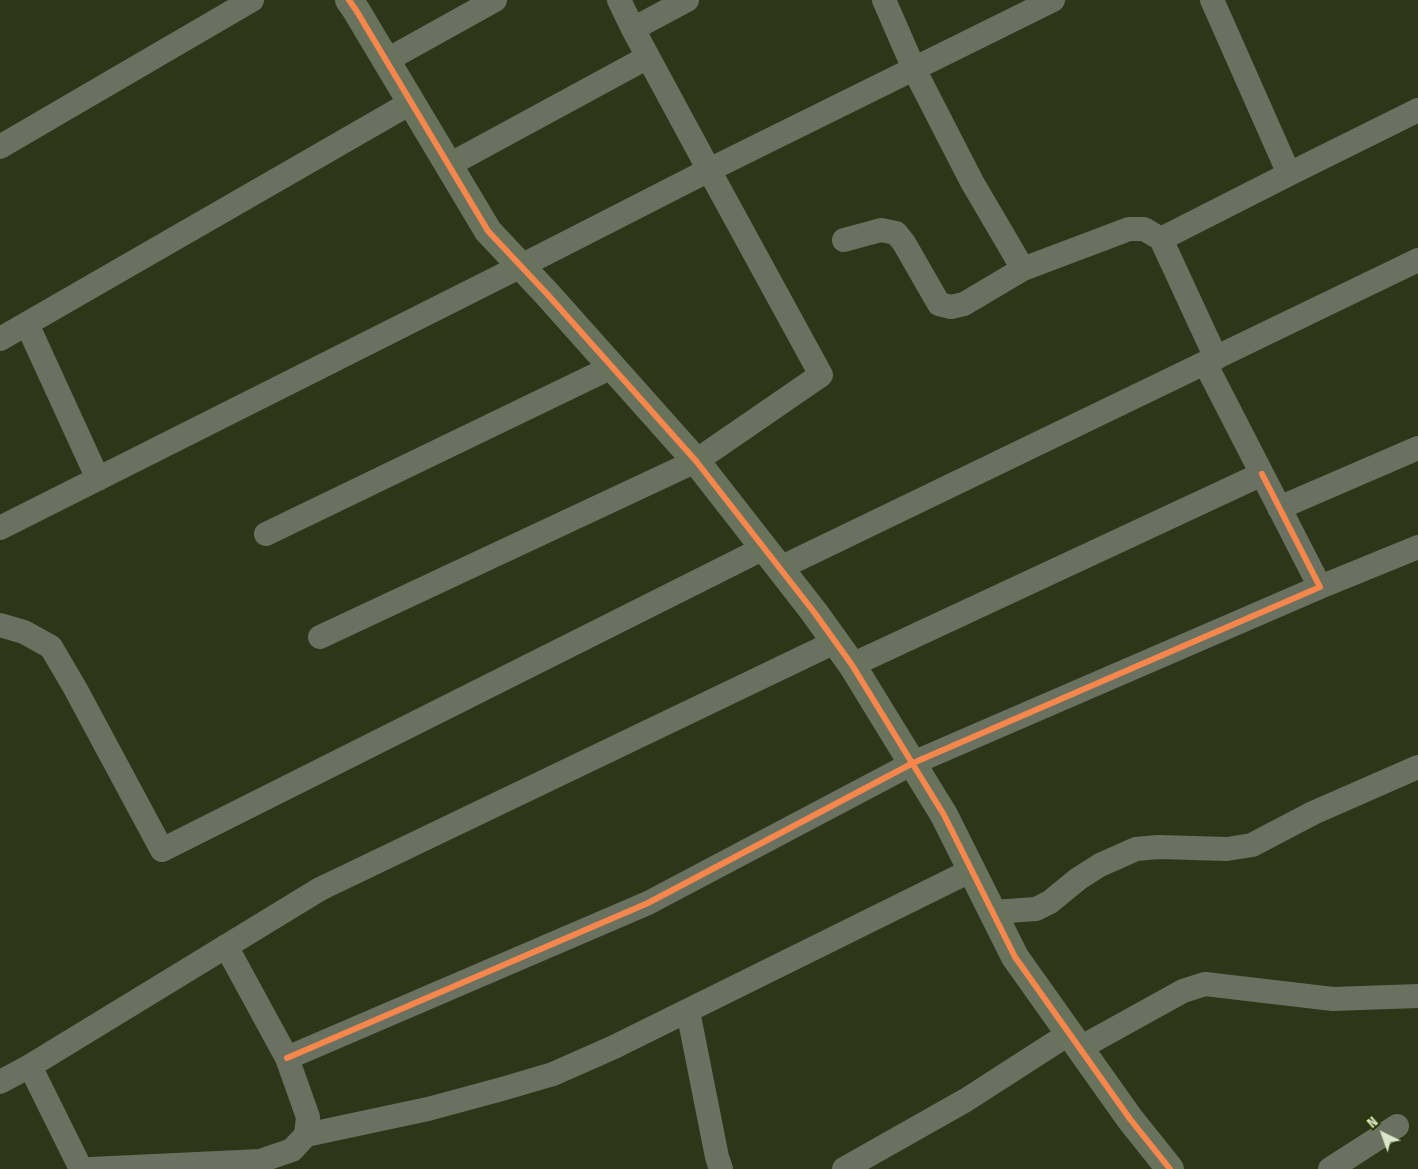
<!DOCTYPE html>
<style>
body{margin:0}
#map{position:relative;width:1418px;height:1169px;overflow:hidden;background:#2d3619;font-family:"Fira Sans Condensed",sans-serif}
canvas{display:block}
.north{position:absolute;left:1358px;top:1109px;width:50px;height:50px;-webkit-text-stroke:4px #273900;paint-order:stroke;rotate:318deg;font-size:14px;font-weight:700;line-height:20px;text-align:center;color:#dae6c9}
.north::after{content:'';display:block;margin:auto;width:18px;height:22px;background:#dae6c9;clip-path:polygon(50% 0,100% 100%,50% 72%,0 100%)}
</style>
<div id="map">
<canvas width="1418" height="1169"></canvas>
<div class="north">N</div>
</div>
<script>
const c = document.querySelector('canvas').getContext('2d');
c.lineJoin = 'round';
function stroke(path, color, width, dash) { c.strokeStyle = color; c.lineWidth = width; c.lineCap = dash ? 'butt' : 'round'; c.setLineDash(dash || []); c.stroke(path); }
stroke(new Path2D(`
 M 619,0 L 633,29
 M 884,0 L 914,69 L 972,182 L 1023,269 L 1129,229 L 1144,229 L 1161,239 L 1289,174
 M 1212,0 L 1289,174 L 1418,110
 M 648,57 L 633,29 L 687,0
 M 387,60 L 495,0
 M 0,147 L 252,0
 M 1161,239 L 1216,358
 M 844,240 L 881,230 L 896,233 L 904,243 L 939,304 L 951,307 L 964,304 L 1023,269
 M 27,324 L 98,479
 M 0,339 L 412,102
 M 1279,508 L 1418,448
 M 0,528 L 521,266 L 709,170 L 648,57 L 449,165
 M 266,534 L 612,367
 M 780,568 L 1418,260
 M 1320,587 L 1418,547
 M 0,625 L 24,632 L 51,647 L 75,688 L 162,850 L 764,548
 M 320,637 L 696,461 L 821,375 L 709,170 L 1053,0
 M 852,665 L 1262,474 L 1205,363
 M 993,912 L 1036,909 L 1050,902 L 1078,879 L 1100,865 L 1136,849 L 1158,847 L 1227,849 L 1252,845 L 1313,813 L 1418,767
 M 688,1011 L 717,1157 L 721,1169
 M 1080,1048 L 1183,991 L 1205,984 L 1333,999 L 1418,996
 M 287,1058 L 648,903 L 913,763 L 1320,587 L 1262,474
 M 30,1066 L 81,1169
 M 0,1082 L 30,1066 L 320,889 L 835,642
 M 306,1135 L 428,1109 L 502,1089 L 553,1074 L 614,1047 L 972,870
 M 91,1169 L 260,1161 L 292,1150 L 306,1135 L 308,1117 L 287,1058 L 226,946
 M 844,1169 L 966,1100 L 1070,1033
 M 1330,1169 L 1397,1126`), '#6a7160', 24);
stroke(new Path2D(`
 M 349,0 L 356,10 L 488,231 L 548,295 L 696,461 L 814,612 L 852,665 L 944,815 L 1015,957 L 1130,1119 L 1170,1169`), '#69725c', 28);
stroke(new Path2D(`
 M 349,0 L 356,10 L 488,231 L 548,295 L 696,461 L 814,612 L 852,665 L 944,815 L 1015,957 L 1130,1119 L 1170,1169
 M 287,1058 L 648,903 L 913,763 L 1320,587 L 1262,474`), '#f5874c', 6);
</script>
